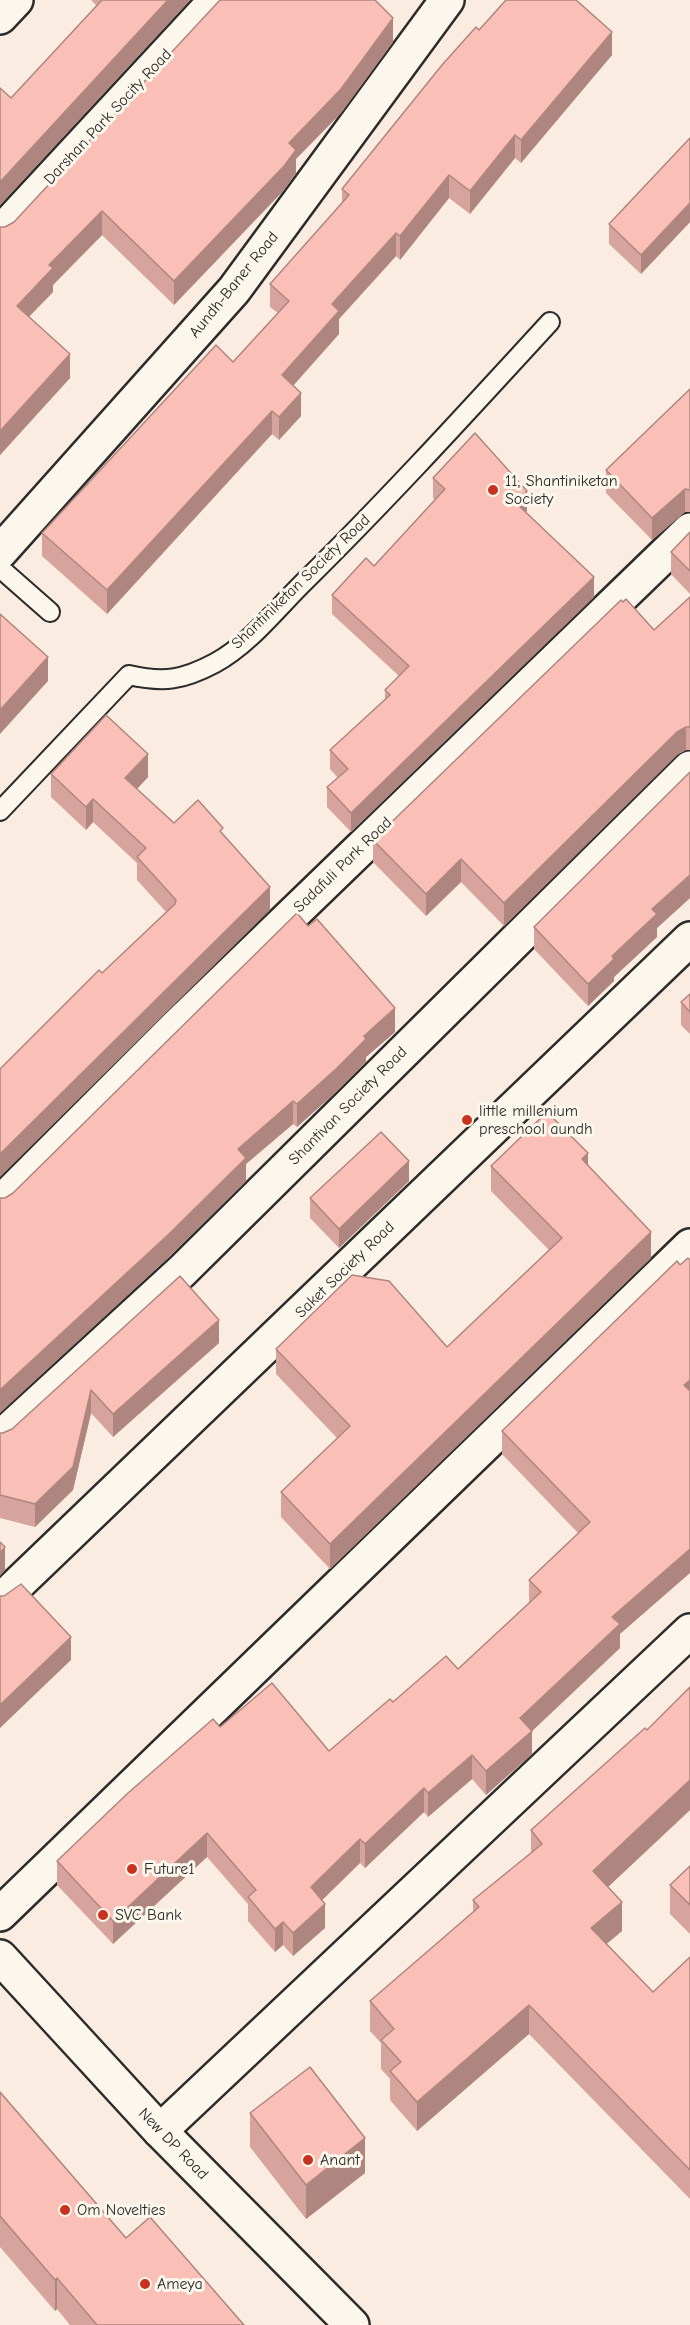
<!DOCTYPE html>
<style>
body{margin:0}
canvas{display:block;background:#fbece1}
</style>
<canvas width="690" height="2325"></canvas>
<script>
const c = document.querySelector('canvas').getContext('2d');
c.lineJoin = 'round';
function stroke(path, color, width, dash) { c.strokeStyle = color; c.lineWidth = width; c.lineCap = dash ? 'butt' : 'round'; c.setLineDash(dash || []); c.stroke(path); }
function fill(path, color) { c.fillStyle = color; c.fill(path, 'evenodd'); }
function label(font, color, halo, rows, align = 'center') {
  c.font = font + ' "Comic Neue",sans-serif'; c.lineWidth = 6; c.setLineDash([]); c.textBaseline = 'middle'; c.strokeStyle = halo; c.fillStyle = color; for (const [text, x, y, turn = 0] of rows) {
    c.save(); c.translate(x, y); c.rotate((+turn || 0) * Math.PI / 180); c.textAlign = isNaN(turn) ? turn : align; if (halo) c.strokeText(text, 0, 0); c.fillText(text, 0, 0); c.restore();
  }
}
const lane = new Path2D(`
 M 0,568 L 50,612
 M 0,811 L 129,675 C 164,683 183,680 215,663 C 250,644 278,607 306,580 C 390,497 470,409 550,322`);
const street = new Path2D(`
 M 0,17 L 16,0
 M 0,233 L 216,0
 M 0,552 L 234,290 L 447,0
 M 0,1203 L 176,1027 L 690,530
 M 0,1438 L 182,1271 L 690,768
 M 0,1601 L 690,939
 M 0,1914 L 690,1246
 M 160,2131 L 690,1631`);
const secondary = new Path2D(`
 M 0,1957 L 160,2131 L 352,2325`);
stroke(lane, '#2b2b2b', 22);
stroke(street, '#2b2b2b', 38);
stroke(secondary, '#2b2b2b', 38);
stroke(lane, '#fbf7ec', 18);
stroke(street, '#fbf7ec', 33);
stroke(secondary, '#fbf7ec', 33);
fill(new Path2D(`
 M 91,0 L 190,0 L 0,205 L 0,88 L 11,98 L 97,6 Z
 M 376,2 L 393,42 L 341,113 L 296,159 L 296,173 L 284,190 L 174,305 L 102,235 L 53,285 L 53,292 L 29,317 L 70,378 L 0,455 L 0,227 L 5,227 Z
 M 479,30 L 612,55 L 521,163 L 515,158 L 470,214 L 449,198 L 400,260 L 396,256 L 339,319 L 339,334 L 293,386 L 301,416 L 279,440 L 272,434 L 107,614 L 42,556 L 42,533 L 233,362 L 278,313 L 270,307 L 270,284 L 342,203 L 342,189 Z
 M 690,138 L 690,222 L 641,274 L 609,244 L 609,224 Z
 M 690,389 L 690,512 L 685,512 L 652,540 L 606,493 L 606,470 Z
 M 433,478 L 527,511 L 526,512 L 594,597 L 351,832 L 327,807 L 327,787 L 338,778 L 330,769 L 330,750 L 385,699 L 385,690 L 399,676 L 332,614 L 332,595 L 374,566 L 435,500 L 433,498 Z
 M 690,532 L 690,594 L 671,574 L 671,552 Z
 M 690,597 L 690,750 L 686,750 L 677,755 L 504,926 L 461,882 L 426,916 L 373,862 L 373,840 L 654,630 Z
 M 690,772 L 690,898 L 657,928 L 657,937 L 614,977 L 614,981 L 588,1006 L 534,949 L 534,927 Z
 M 51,774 L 148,777 L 137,789 L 174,823 L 223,835 L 270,910 L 102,973 L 166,912 L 137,880 L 137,863 L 93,822 L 86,830 L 51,797 Z
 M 690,994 L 690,1034 L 681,1025 L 681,1002 Z
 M 395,1032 L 366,1057 L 366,1062 L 336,1092 L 297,1127 L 293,1124 L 246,1164 L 246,1181 L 169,1257 L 5,1198 Z
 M 588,1165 L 651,1258 L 330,1569 L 281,1517 L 281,1492 L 337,1438 L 276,1374 L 276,1349 L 447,1347 L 549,1250 L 491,1191 L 491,1166 Z
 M 409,1181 L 339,1248 L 310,1218 L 310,1198 Z
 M 677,1261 L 620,1634 L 620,1648 L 532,1731 L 532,1754 L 486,1795 L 472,1779 L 428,1817 L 424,1812 L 365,1868 L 360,1863 L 322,1900 L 325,1928 L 293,1956 L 283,1945 L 275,1952 L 248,1921 L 248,1904 L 207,1857 L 113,1944 L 57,1885 L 57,1861 L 220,1727 L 329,1751 L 393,1702 L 458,1669 L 529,1603 L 529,1580 L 578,1533 L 502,1454 L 502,1431 Z
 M 180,1276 L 219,1343 L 113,1437 L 91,1413 L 73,1490 L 35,1527 L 0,1518 L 0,1433 L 3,1433 L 12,1429 Z
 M 690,1687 L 690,1810 L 608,1887 L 622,1931 L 606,1944 L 653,1992 L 690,1957 L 690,2199 L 529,2034 L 417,2131 L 390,2100 L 390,2079 L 381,2069 L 381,2043 L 370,2031 L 370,2001 L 473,1912 L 473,1900 L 531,1853 L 531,1830 L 647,1730 Z
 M 690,1866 L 690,1934 L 670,1914 L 670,1885 Z
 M 0,2092 L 126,2238 L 244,2325 L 70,2325 L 57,2309 L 55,2311 L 0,2247 Z
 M 250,2113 L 365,2173 L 306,2219 L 250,2147 Z`), '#d7a49d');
fill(new Path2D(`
 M 168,0 L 190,0 L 0,205 L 0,182 Z
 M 393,18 L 393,42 L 341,113 L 296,159 L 296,173 L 284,190 L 174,305 L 174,281 Z
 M 612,32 L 612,55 L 521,163 L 521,140 Z
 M 515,135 L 515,158 L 470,214 L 470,191 Z
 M 449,175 L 449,198 L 400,260 L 400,236 Z
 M 690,203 L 690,222 L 641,274 L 641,255 Z
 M 102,211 L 102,235 L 53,285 L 53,292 L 17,329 L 17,306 L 49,265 Z
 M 396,233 L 396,256 L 339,319 L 339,334 L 282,398 L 282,375 L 332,304 Z
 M 70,354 L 70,378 L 0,455 L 0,431 Z
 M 301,393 L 301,416 L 279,440 L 279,417 Z
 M 272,411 L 272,434 L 107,614 L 107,590 Z
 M 685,489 L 685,512 L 652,540 L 652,518 Z
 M 527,491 L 527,511 L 516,522 L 516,503 Z
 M 594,577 L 594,597 L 351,832 L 351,813 Z
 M 48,657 L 48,681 L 0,734 L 0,710 Z
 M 686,727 L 686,750 L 677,755 L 504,926 L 504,903 L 677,732 Z
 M 148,754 L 148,777 L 125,802 L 125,778 Z
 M 93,799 L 93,822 L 86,830 L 86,807 Z
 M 461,859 L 461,882 L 426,916 L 426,894 Z
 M 690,875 L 690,898 L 657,928 L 657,937 L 614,977 L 614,981 L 588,1006 L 588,984 L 652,909 Z
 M 270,887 L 270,910 L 0,1177 L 0,1154 Z
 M 395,1008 L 395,1032 L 366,1057 L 366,1062 L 336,1092 L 297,1127 L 297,1104 L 364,1036 Z
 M 293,1101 L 293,1124 L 246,1164 L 246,1181 L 169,1257 L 0,1413 L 0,1390 L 238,1149 Z
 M 588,1153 L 588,1178 L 582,1159 Z
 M 409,1161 L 409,1181 L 339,1248 L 339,1229 Z
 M 651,1232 L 651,1258 L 330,1569 L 330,1544 Z
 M 219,1320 L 219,1343 L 113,1437 L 113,1414 Z
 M 690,1380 L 690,1403 L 684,1385 Z
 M 91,1390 L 91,1413 L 73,1490 L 35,1527 L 35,1504 Z
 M 5,1547 L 5,1570 L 0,1576 L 0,1553 Z
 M 690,1549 L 690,1573 L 620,1634 L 620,1648 L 530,1733 L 532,1731 L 532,1754 L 486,1795 L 486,1771 L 520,1718 L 612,1617 Z
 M 71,1637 L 71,1660 L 0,1728 L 0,1705 Z
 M 472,1755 L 472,1779 L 428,1817 L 428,1793 Z
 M 690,1780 L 690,1810 L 593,1901 L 593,1871 Z
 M 424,1788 L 424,1812 L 365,1868 L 365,1844 Z
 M 207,1833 L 207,1857 L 113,1944 L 113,1921 Z
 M 360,1839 L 360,1863 L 311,1911 L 311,1887 Z
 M 622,1902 L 622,1931 L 591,1957 L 591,1928 Z
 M 325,1904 L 325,1928 L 293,1956 L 293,1933 Z
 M 283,1922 L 283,1945 L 275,1952 L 275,1929 Z
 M 529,2005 L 529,2034 L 417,2131 L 417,2102 Z
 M 365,2138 L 365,2173 L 306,2219 L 306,2185 Z
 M 57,2278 L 57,2309 L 55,2311 L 55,2280 Z`), '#af867f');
const building = new Path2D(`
 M 102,0 L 168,0 L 0,182 L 0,88 L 11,98 Z
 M 220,0 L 375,0 L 393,18 L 341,89 L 289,143 L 296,150 L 284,166 L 174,281 L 102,211 L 49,265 L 53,268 L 17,306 L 70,354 L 0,431 L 0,227 L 5,227 L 14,222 Z
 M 506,0 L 576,0 L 612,32 L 521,140 L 515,135 L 470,191 L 449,175 L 400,236 L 396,233 L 332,304 L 339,311 L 282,375 L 301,393 L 279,417 L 272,411 L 107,590 L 42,533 L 216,345 L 233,362 L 289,301 L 270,284 L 349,195 L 342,189 L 442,65 L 476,27 L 479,30 Z
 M 690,138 L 690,203 L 641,255 L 609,224 Z
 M 690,389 L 690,490 L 685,489 L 652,518 L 606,470 Z
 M 475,433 L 527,491 L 516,503 L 594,577 L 351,813 L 327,787 L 348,769 L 330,750 L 390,695 L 385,690 L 409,666 L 332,595 L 366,558 L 374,566 L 445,489 L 433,478 Z
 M 690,532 L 690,571 L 671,552 Z
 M 690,597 L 690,727 L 686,727 L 677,732 L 504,903 L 461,859 L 426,894 L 373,840 L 621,600 L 623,602 L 626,599 L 654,630 Z
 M 0,614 L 48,657 L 0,710 Z
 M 106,715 L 148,754 L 125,778 L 174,823 L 198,800 L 223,828 L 220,831 L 270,887 L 0,1154 L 0,1069 L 99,970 L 102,973 L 175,904 L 176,900 L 137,857 L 146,848 L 93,799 L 86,807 L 51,774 Z
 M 690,772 L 690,875 L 652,909 L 657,914 L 612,956 L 614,959 L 588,984 L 534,927 Z
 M 297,913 L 308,926 L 317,919 L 395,1008 L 364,1036 L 366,1039 L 336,1069 L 297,1104 L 293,1101 L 238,1149 L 246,1158 L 169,1234 L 0,1390 L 0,1198 L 5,1198 L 13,1193 Z
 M 690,994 L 690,1012 L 681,1002 Z
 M 547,1112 L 588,1153 L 582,1159 L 651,1232 L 330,1544 L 281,1492 L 350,1426 L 276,1349 L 352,1275 L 389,1281 L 447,1347 L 562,1238 L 491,1166 Z
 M 381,1132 L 409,1161 L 339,1229 L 310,1198 Z
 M 688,1258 L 690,1260 L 690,1380 L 684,1385 L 690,1391 L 690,1549 L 612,1617 L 620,1624 L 520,1718 L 532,1731 L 486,1771 L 472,1755 L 428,1793 L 424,1788 L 365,1844 L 360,1839 L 311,1887 L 325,1904 L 293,1933 L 283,1922 L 275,1929 L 248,1897 L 256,1890 L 207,1833 L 113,1921 L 57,1861 L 128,1793 L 213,1719 L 220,1727 L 272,1683 L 329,1751 L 390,1699 L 393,1702 L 446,1656 L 458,1669 L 541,1592 L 529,1580 L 590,1522 L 502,1431 L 677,1261 L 680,1265 Z
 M 180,1276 L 219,1320 L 113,1414 L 91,1390 L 73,1467 L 35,1504 L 0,1495 L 0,1433 L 3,1433 L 12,1429 Z
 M 0,1542 L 5,1547 L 0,1553 Z
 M 21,1584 L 71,1637 L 0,1705 L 0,1596 L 4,1596 Z
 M 690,1687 L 690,1780 L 593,1871 L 622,1902 L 591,1928 L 653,1992 L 690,1957 L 690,2170 L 529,2005 L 417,2102 L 390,2071 L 401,2062 L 381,2040 L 394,2029 L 370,2001 L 479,1907 L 473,1900 L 542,1844 L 531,1830 L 645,1728 L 647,1730 Z
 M 690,1866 L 690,1905 L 670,1885 Z
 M 310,2067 L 365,2138 L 306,2185 L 250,2113 Z
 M 0,2092 L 126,2238 L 150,2217 L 244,2325 L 97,2325 L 57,2278 L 55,2280 L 0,2216 Z`);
fill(building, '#fabfb6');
stroke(building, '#af867f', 1.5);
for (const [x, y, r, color] of [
 [493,490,6,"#c8321e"],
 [467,1120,6,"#c8321e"],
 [132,1869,6,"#c8321e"],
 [103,1915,6,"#c8321e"],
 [308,2160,6,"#c8321e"],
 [65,2210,6,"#c8321e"],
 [145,2284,6,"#c8321e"]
]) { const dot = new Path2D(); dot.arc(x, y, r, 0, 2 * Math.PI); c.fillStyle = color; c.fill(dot); stroke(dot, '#fbf7ec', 2); }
label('16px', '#2b2b2b', '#fbf7ec', [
 ["Darshan Park Socity Road",108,117,-47],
 ["Aundh-Baner Road",234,285,-51],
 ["Shantiniketan Society Road",301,582,-44],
 ["Sadafuli Park Road",343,865,-44],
 ["Shantivan Society Road",348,1106,-45],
 ["Saket Society Road",345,1270,-44],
 ["New DP Road",173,2144,46]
]);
label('16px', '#2b2b2b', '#fbf7ec', [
 ["11, Shantiniketan",505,481],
 ["Society",505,499],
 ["little millenium",479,1111],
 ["preschool aundh",479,1129],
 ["Future1",144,1869],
 ["SVC Bank",115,1915],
 ["Anant",320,2160],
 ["Om Novelties",77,2210],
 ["Ameya",157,2284]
], 'left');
</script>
